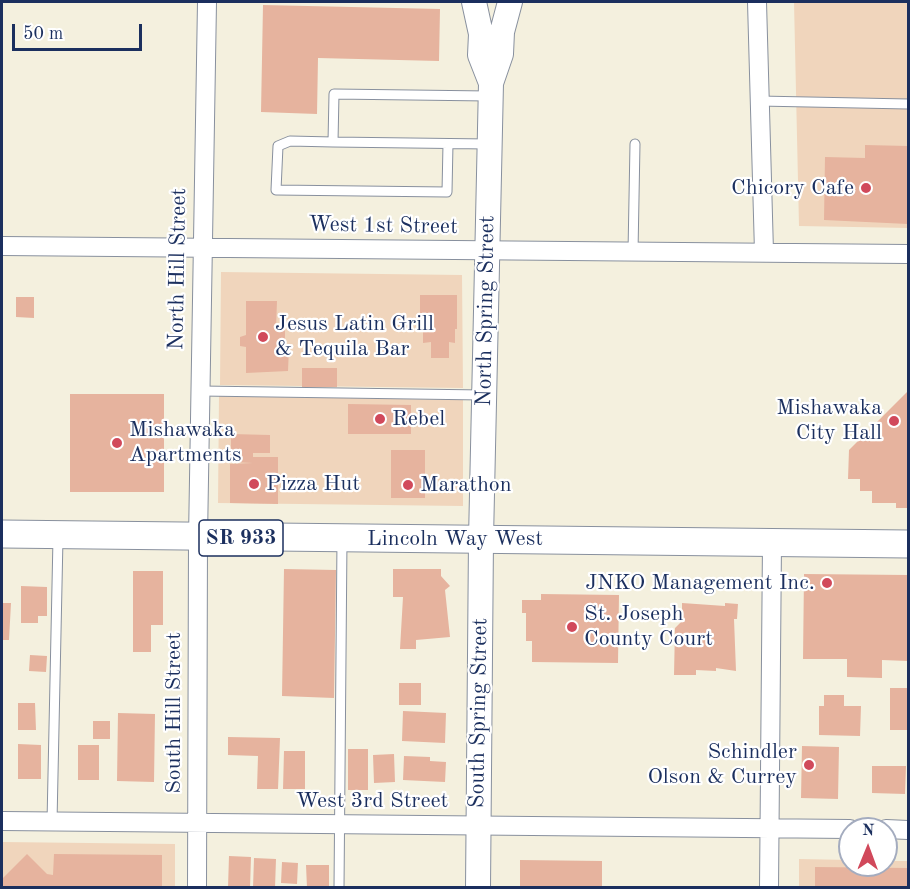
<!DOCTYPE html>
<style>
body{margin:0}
#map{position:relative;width:910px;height:889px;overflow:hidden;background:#f4f0de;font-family:"Old Standard TT",serif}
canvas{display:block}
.frame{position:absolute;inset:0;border:3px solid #1b2f5e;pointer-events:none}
.north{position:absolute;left:838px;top:817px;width:60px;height:60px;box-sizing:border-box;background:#fff;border:2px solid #a4acbf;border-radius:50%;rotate:1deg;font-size:16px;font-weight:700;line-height:24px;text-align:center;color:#1b2f5e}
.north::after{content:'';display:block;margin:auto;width:21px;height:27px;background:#d1495b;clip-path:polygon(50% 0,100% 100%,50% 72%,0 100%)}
.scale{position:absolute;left:12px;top:24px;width:130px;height:27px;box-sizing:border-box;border:3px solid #1b2f5e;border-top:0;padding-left:8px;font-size:18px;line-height:21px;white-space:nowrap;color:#1b2f5e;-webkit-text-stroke:4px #fff;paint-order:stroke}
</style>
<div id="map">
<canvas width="910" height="889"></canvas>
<div class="frame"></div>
<div class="north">N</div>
<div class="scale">50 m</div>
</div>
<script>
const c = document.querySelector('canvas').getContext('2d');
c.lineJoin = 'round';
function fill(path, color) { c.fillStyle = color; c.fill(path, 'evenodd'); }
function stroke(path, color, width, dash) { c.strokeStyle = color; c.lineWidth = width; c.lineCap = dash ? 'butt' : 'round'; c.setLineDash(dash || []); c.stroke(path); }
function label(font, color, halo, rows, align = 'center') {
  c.font = font + ' "Old Standard TT",serif'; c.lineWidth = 4.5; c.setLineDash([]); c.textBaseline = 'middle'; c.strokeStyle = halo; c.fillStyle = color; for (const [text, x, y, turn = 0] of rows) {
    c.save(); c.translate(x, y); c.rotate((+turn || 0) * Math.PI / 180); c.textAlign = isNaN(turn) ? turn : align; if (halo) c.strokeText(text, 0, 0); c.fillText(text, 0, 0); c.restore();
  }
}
fill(new Path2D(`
 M 794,2 L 908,2 L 908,228 L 799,226 Z
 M 221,272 L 462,275 L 463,388 L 220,385 Z
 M 219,396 L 463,400 L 463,506 L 218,503 Z
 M 2,842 L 175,844 L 175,887 L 2,888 Z
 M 799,859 L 850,860 L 850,865 L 886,865 L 886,861 L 908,861 L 908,887 L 799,888 Z`), '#f0d5bc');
fill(new Path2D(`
 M 263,5 L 440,9 L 439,61 L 318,58 L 317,114 L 261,112 Z
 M 865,145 L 908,146 L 908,224 L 824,220 L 825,157 L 865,158 Z
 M 420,295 L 457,295 L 457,329 L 455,329 L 455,343 L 449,342 L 449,358 L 431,358 L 431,342 L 423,343 L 423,329 L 420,329 Z
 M 16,297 L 34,297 L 34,318 L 16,317 Z
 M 246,301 L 277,301 L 276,328 L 285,328 L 285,347 L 289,347 L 288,371 L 246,373 L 246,347 L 240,346 L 240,337 L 246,335 Z
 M 302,368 L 337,368 L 337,387 L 302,387 Z
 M 908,391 L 908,508 L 896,508 L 896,503 L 872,503 L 872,491 L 860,491 L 860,479 L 848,479 L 849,450 Z
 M 70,394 L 164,394 L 164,492 L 70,492 Z
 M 348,404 L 411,405 L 411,434 L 348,434 Z
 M 231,434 L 270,435 L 270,453 L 253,453 L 253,457 L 278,457 L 278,504 L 230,503 L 230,464 L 253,463 L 231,462 Z
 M 391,450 L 425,450 L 425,498 L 391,498 Z
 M 284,569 L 336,570 L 334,698 L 282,696 Z
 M 393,569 L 441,569 L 441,576 L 450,586 L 445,590 L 450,637 L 416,640 L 416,649 L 400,649 L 403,597 L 393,597 Z
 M 133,571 L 163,571 L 163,625 L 151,625 L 151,652 L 133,652 Z
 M 804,574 L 908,575 L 908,661 L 882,660 L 882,678 L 847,677 L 847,659 L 803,659 Z
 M 21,586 L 47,587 L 47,616 L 38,616 L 38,623 L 21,623 Z
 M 541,594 L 619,595 L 618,663 L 532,662 L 532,641 L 526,641 L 526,613 L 522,613 L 522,600 L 541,600 Z
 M 2,603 L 11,603 L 9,640 L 2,640 Z
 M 682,603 L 725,606 L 725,603 L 738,604 L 737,619 L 734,619 L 736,671 L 716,668 L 716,671 L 696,670 L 696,675 L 674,675 L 675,628 L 682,621 Z
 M 30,655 L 47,656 L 46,672 L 29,671 Z
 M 399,683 L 421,683 L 421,705 L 399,705 Z
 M 890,688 L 908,688 L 907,730 L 890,730 Z
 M 824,695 L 844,695 L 844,706 L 861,706 L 860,736 L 819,735 L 819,706 L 824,706 Z
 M 18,703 L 35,703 L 36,730 L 18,730 Z
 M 403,711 L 446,713 L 445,743 L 402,741 Z
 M 118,713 L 155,714 L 154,782 L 117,781 Z
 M 93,721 L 110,721 L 110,739 L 93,739 Z
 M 228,737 L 280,738 L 278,789 L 257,789 L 258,756 L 228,755 Z
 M 18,744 L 41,745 L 41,779 L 18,779 Z
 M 78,745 L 99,745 L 99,780 L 78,780 Z
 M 802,746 L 839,747 L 838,799 L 801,798 Z
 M 348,749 L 368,749 L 368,790 L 348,790 Z
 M 284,751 L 305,751 L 305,789 L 283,789 Z
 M 394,754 L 395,782 L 374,783 L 373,755 Z
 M 404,756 L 430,757 L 430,761 L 446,762 L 445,782 L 403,780 Z
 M 872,766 L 906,766 L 905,794 L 872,793 Z
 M 27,854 L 47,874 L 53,875 L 54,854 L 162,855 L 162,888 L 2,888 L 2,879 Z
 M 229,856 L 251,857 L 250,888 L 228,888 Z
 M 254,858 L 276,859 L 275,888 L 253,888 Z
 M 520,860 L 602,861 L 602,888 L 520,888 Z
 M 282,862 L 298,863 L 297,884 L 281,883 Z
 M 306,865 L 329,865 L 329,888 L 307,888 Z
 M 815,867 L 908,868 L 908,888 L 815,888 Z`), '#e6b39e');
const lane = new Path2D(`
 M 759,101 L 908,104
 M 333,142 L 290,141 L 278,146 L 276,190 L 447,192 L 448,144
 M 488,144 L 333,142 L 334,94 L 488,96
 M 633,252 L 635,144
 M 201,391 L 483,395
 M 52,822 L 58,538
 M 339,888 L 342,539`);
const street = new Path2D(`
 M 757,2 L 764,252
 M 2,246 L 908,254
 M 2,821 L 850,829
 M 886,829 L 908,830
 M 197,888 L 198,538 L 207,2
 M 769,888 L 772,542`);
const secondary = new Path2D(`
 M 474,2 L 481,34 L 480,55 L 491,83
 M 478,888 L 481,539 L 491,83 L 501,54 L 502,32 L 510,2`);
const primary = new Path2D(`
 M 2,534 L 908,544`);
stroke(lane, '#88909e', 11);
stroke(street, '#88909e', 20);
stroke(secondary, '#88909e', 26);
stroke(primary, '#88909e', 29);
stroke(lane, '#fff', 9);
stroke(street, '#fff', 18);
stroke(secondary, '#fff', 24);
stroke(primary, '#fff', 27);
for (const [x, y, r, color] of [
 [866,188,6,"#d1495b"],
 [263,337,6,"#d1495b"],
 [380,419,6,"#d1495b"],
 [894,421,6,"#d1495b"],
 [117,443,6,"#d1495b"],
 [254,484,6,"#d1495b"],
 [408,485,6,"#d1495b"],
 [827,583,6,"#d1495b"],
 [572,627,6,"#d1495b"],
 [809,765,6,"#d1495b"]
]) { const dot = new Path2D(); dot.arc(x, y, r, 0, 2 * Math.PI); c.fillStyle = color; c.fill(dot); stroke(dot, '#fff', 2); }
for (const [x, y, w] of [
 [241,538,84]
]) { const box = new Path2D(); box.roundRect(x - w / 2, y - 18, w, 36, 4.5); c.fillStyle = '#fff'; c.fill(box); stroke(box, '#1b2f5e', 1.5); }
label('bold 21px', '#1b2f5e', null, [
 ["SR 933",241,538]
]);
label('22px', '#1b2f5e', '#fff', [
 ["Chicory Cafe",854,188,"right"],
 ["Jesus Latin Grill",275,324],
 ["& Tequila Bar",275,349],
 ["Mishawaka",882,408,"right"],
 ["City Hall",882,433,"right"],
 ["Rebel",392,419],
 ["Mishawaka",129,430],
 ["Apartments",129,455],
 ["Pizza Hut",266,484],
 ["Marathon",420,485],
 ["JNKO Management Inc.",815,583,"right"],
 ["St. Joseph",584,614],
 ["County Court",584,639],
 ["Schindler",797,752,"right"],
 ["Olson & Currey",797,777,"right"]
], 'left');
label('22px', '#1b2f5e', '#fff', [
 ["West 1st Street",383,226,1],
 ["North Hill Street",178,269,-89],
 ["North Spring Street",486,311,-89],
 ["Lincoln Way West",455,539],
 ["South Hill Street",174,713,-90],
 ["South Spring Street",479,713,-89],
 ["West 3rd Street",372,801]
]);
</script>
